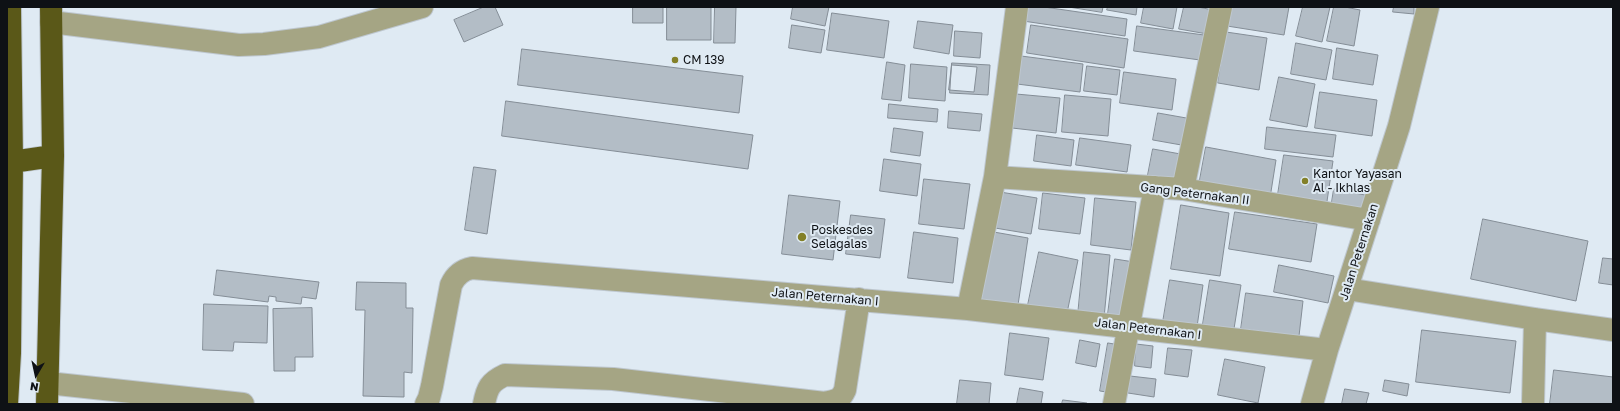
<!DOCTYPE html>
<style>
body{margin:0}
#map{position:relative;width:1620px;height:411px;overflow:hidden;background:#dfeaf3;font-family:"Golos Text",sans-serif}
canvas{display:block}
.frame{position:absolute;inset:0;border:8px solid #0e1115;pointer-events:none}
.north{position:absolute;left:16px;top:355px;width:40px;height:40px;-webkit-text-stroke:3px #dfeaf3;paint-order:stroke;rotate:189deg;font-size:11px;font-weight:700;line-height:16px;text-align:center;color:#0e1115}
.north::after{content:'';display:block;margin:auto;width:14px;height:18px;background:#0e1115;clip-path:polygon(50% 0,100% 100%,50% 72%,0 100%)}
</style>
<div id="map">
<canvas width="1620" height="411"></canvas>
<div class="frame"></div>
<div class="north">N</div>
</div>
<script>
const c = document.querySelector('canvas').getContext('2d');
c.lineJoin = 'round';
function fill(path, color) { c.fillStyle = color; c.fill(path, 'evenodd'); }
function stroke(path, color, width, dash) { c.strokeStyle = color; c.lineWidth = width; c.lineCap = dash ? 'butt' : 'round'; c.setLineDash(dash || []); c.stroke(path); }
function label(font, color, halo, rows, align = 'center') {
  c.font = font + ' "Golos Text",sans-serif'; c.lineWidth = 4; c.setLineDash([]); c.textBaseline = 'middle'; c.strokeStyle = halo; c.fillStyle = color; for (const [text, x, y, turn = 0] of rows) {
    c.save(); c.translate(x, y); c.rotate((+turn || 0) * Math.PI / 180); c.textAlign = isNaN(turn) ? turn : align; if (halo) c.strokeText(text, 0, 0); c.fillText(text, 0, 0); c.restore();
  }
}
const building = new Path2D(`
 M 484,7 L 495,7 L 503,25 L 464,42 L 454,20 Z
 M 633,7 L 663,7 L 663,23 L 633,23 Z
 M 667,7 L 711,7 L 711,40 L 667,40 Z
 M 715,7 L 736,7 L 735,43 L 714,43 Z
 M 793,7 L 829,7 L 825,26 L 791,19 Z
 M 1025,7 L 1044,7 L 1127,19 L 1125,36 L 1023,21 Z
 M 1069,7 L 1103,7 L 1102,12 Z
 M 1108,7 L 1137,7 L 1136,15 L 1107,10 Z
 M 1144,7 L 1177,7 L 1173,29 L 1141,23 Z
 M 1184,7 L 1198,7 L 1218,11 L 1213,35 L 1179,29 Z
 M 1231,7 L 1289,7 L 1284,35 L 1227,26 Z
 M 1303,7 L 1330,7 L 1322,42 L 1296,36 Z
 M 1334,7 L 1345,7 L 1360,10 L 1354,46 L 1327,41 Z
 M 1394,7 L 1414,7 L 1414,14 L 1393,12 Z
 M 832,13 L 889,21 L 884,58 L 827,50 Z
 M 918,21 L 953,25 L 949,54 L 914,48 Z
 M 792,25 L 825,30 L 821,53 L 789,48 Z
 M 1031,25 L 1128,39 L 1124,68 L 1027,53 Z
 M 1137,26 L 1204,35 L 1200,60 L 1134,51 Z
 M 955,31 L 982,33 L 980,58 L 954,56 Z
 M 1226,32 L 1267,38 L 1259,90 L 1218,83 Z
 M 1296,43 L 1332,50 L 1326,80 L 1291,74 Z
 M 1337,48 L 1378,55 L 1373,85 L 1333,79 Z
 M 522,49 L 743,76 L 739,113 L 518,85 Z
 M 1021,56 L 1083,64 L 1080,92 L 1017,84 Z
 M 887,62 L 905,65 L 901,101 L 882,99 Z
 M 952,63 L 990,65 L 988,95 L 950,93 Z
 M 911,64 L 947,67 L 945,101 L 909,98 Z
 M 952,65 L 977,67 L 974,92 L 949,90 Z
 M 1087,66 L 1120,70 L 1117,95 L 1084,91 Z
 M 1124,72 L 1176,79 L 1172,110 L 1120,103 Z
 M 1279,77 L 1315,84 L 1307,127 L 1270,120 Z
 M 1320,92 L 1377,100 L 1372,136 L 1315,128 Z
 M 1016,94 L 1060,98 L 1056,133 L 1012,128 Z
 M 1065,95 L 1111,99 L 1108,136 L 1062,132 Z
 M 506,101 L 753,135 L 748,169 L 502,136 Z
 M 889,104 L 938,109 L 937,122 L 888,118 Z
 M 949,111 L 982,114 L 980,131 L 948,128 Z
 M 1158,113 L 1192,119 L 1187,146 L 1153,140 Z
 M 1267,127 L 1336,135 L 1333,157 L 1265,149 Z
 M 894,128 L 923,132 L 920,156 L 891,152 Z
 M 1037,135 L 1074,140 L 1071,166 L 1034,161 Z
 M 1080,138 L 1131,145 L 1127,172 L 1076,165 Z
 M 1206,147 L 1276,160 L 1270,198 L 1199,185 Z
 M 1153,149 L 1186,155 L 1181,186 L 1147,180 Z
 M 1284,155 L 1333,161 L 1326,208 L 1277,201 Z
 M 884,159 L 921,164 L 917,196 L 880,191 Z
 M 474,167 L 496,170 L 487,234 L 465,230 Z
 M 924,179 L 970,184 L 964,229 L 919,224 Z
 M 1334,189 L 1365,195 L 1362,213 L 1331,208 Z
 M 1000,192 L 1037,198 L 1031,234 L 995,228 Z
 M 1043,193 L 1085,198 L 1080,234 L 1039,229 Z
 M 789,195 L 840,201 L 833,260 L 782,254 Z
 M 1095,198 L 1136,202 L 1131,250 L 1091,245 Z
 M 1181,205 L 1229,213 L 1220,276 L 1171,269 Z
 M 1235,212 L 1317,224 L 1311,262 L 1229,249 Z
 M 851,215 L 885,219 L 880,258 L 846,254 Z
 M 1483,219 L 1588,241 L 1576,301 L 1471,279 Z
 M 988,231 L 1028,238 L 1018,305 L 977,299 Z
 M 914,232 L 958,238 L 953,283 L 908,278 Z
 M 1039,252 L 1078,260 L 1067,313 L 1028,305 Z
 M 1084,252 L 1110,255 L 1104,318 L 1078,315 Z
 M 1603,258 L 1613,259 L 1613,285 L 1599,283 Z
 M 1115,259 L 1134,262 L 1126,317 L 1108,314 Z
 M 1279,265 L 1334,276 L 1328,303 L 1274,292 Z
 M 217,270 L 319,282 L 316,299 L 302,297 L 301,304 L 276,301 L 276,297 L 269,296 L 268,302 L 214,295 Z
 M 1170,280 L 1203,285 L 1197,327 L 1163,322 Z
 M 1210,280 L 1241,285 L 1233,335 L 1202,330 Z
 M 357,282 L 406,283 L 406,308 L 413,308 L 412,373 L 404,372 L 404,397 L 363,396 L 365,310 L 356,310 Z
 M 1246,293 L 1303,301 L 1299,336 L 1241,329 Z
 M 204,304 L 268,306 L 267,343 L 234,342 L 233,351 L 203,350 Z
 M 312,308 L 313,357 L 295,357 L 295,371 L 274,371 L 273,309 Z
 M 1422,330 L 1516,341 L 1510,393 L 1416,382 Z
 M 1010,333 L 1049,338 L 1043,380 L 1005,375 Z
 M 1080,340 L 1100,344 L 1096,367 L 1076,363 Z
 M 1108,343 L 1120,345 L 1112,393 L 1100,391 Z
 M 1136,344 L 1153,346 L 1151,368 L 1135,366 Z
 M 1168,348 L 1192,350 L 1188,377 L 1165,374 Z
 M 1225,359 L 1265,367 L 1258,403 L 1218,395 Z
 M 1554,370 L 1613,377 L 1613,404 L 1550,404 Z
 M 1130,376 L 1156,379 L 1154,397 L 1128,393 Z
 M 960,380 L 991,383 L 989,404 L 957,404 Z
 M 1385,380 L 1409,384 L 1407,396 L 1383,391 Z
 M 1020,388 L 1043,392 L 1041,404 L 1017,404 Z
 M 1345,389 L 1369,393 L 1366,404 L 1342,404 Z
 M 1063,400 L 1087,403 L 1087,404 L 1062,404 Z`);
fill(building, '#b3bdc6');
stroke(building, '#848d96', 1);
const minor = new Path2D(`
 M 51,22 L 239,45 L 264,44 L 319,37 L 422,7
 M 995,177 L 1183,189 L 1369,220
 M 1183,189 L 1221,7
 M 1347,289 L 1535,319 L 1613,330
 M 968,309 L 995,177 L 1017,7
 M 48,383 L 243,404
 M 426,404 L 429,398 L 432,386 L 451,285 C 455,276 462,270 472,268 L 968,309 L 1327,350
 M 484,404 C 487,388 490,382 505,375 L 613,379 L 825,403 C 836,400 840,401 845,390 L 859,299
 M 1114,404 L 1155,187
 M 1312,404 L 1327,350 L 1399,126 L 1428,7
 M 1533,404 L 1535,319`);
const highway = new Path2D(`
 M 12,162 L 53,156
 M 7,404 L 10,353 L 12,162 L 10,7
 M 47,404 L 53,156 L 51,7`);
stroke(minor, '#bec7cf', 24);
stroke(highway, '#bec7cf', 24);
stroke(minor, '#a5a584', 22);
stroke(highway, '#5a5818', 22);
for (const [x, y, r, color] of [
 [675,60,4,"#838028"],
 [1305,181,4,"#838028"],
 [802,237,5,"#838028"]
]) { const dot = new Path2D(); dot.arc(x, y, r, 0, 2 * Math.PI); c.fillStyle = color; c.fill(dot); stroke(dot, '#dfeaf3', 1.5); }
label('12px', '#0e1115', '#dfeaf3', [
 ["CM 139",683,60],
 ["Kantor Yayasan",1313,174],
 ["Al - Ikhlas",1313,188],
 ["Poskesdes",811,230],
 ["Selagalas",811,244]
], 'left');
label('12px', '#0e1115', '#dfeaf3', [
 ["Gang Peternakan II",1195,194,7],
 ["Jalan Peternakan",1359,252,-72],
 ["Jalan Peternakan I",825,297,5],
 ["Jalan Peternakan I",1148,329,7]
]);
</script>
